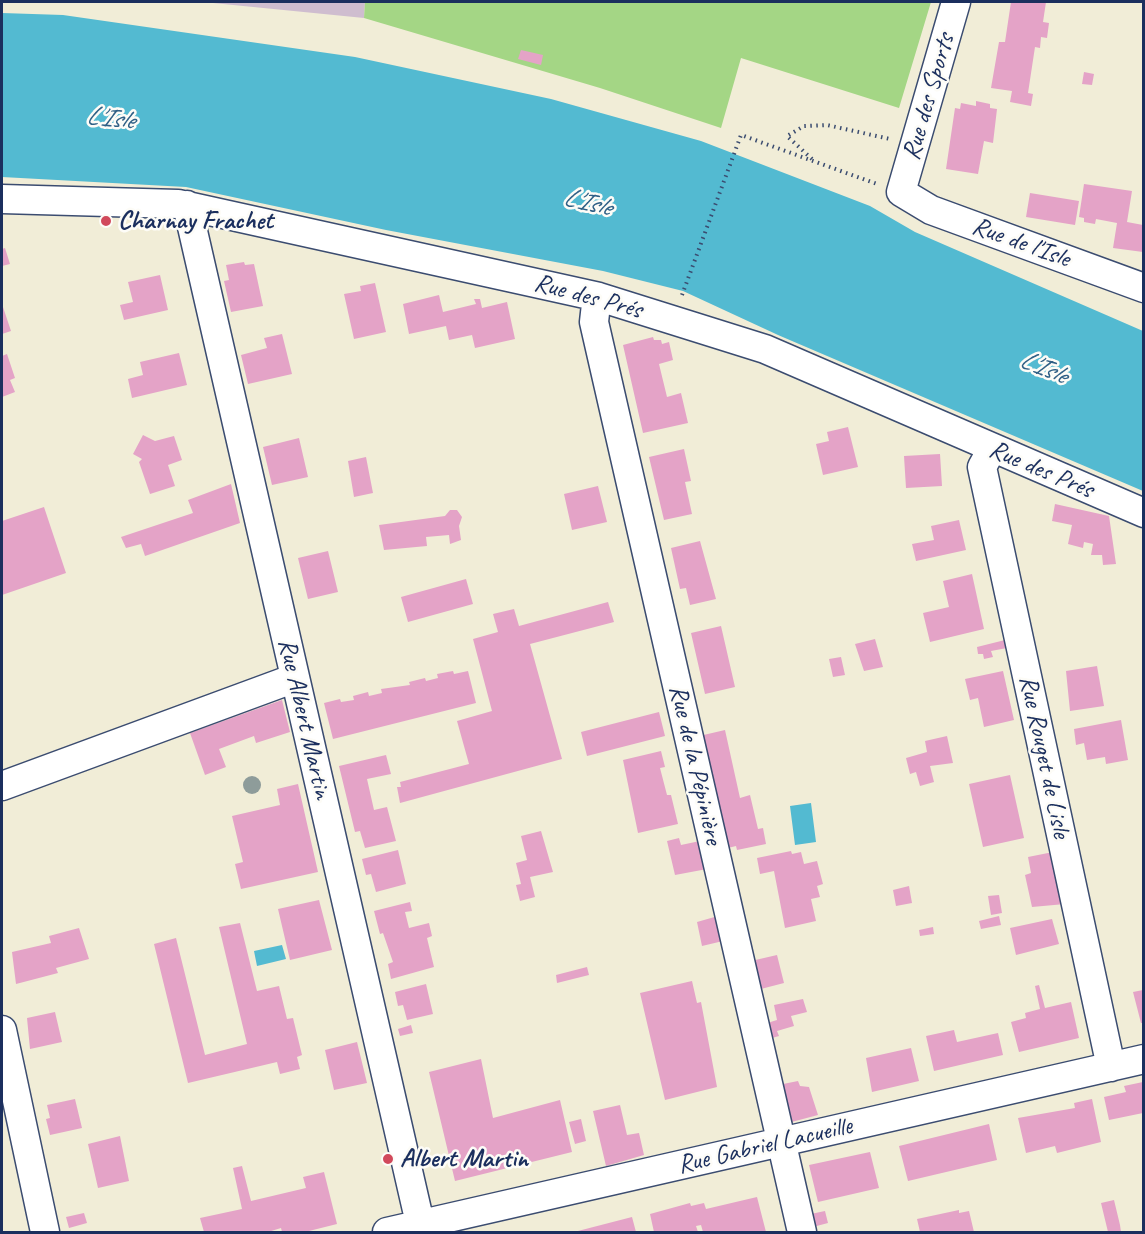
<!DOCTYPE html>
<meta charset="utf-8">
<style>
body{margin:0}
#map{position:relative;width:1145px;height:1234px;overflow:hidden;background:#f1edd7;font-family:Caveat,sans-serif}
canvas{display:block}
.frame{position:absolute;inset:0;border:3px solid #1b2f5e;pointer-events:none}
</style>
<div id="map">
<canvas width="1145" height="1234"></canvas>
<div class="frame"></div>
</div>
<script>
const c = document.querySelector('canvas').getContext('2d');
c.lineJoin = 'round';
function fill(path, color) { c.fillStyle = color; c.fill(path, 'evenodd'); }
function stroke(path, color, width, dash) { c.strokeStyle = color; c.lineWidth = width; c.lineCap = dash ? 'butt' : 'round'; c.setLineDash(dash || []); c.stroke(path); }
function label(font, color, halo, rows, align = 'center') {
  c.font = font + ' Caveat,sans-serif'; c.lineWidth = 5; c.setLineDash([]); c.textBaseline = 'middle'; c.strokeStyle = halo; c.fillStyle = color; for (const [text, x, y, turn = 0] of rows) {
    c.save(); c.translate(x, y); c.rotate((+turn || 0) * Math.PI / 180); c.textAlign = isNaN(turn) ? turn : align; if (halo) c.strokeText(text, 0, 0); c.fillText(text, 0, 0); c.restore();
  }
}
fill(new Path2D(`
 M 203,2 L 365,2 L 364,18 Z`), '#cfbdcf');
fill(new Path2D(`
 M 365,2 L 931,2 L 899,108 L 741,58 L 721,128 L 600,88 L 364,18 Z`), '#a4d685');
fill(new Path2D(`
 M 2,13 L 63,15 L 355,57 L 551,99 L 701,141 L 870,206 L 915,232 L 1143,331 L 1143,491 L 778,335 L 683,291 L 603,271 L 386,230 L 186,187 L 2,177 Z
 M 811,803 L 816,842 L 795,845 L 790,806 Z
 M 282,945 L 286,959 L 257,966 L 254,951 Z`), '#53bad1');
fill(new Path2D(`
 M 1011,2 L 1046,2 L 1043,22 L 1049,23 L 1047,38 L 1041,37 L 1040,48 L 1035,47 L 1028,93 L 1033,94 L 1031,106 L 1010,102 L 1012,91 L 991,88 L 999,42 L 1005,42 Z
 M 521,50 L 543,55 L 541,65 L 518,59 Z
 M 1084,72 L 1094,74 L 1092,85 L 1082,84 Z
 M 976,101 L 990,104 L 990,108 L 997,109 L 993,143 L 984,141 L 978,174 L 946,169 L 955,108 L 960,109 L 961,103 L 976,106 Z
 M 1084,184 L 1132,191 L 1127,222 L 1143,225 L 1143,252 L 1113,248 L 1117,223 L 1096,219 L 1095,224 L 1084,222 L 1084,218 L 1079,217 Z
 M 1030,193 L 1079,201 L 1075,225 L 1026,217 Z
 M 5,248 L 10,264 L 2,266 L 2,249 Z
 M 244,262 L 245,265 L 254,264 L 263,306 L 231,312 L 224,281 L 229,280 L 226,265 Z
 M 160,275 L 168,310 L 124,320 L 120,305 L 133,302 L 128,282 Z
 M 375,283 L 386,332 L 354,339 L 344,294 L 361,291 L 360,286 Z
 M 439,295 L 443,312 L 476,304 L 474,299 L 480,299 L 482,308 L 507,302 L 515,339 L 475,348 L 472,335 L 449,340 L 446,326 L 409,334 L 403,304 Z
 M 2,304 L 11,331 L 2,334 Z
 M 282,334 L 292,374 L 248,384 L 241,355 L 267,348 L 264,338 Z
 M 653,337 L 654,340 L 661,340 L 662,344 L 669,342 L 673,360 L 659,364 L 667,397 L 681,393 L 688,423 L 643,433 L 623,345 Z
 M 179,353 L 187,385 L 132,398 L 128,379 L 143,375 L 140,362 Z
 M 7,354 L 15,378 L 10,380 L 15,392 L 2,397 L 2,356 Z
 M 848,427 L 858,467 L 823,475 L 816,444 L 829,441 L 827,432 Z
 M 143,435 L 155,441 L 174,436 L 182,460 L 168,465 L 175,486 L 150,494 L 139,462 L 142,459 L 133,454 Z
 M 299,438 L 308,477 L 272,485 L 263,447 Z
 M 684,449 L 691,481 L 685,482 L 692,514 L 664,520 L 649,457 Z
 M 940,454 L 942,486 L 906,488 L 904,456 Z
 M 366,457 L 373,493 L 354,497 L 348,461 Z
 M 231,484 L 240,523 L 145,556 L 141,544 L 126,548 L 121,537 L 193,513 L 188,500 Z
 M 598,486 L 607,522 L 572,530 L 564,494 Z
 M 1055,504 L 1109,516 L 1116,564 L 1103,565 L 1102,555 L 1091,555 L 1093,544 L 1084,542 L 1083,548 L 1068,544 L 1072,525 L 1052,521 Z
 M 44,507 L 66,573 L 2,595 L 2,521 Z
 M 450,510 L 457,510 L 462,517 L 459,526 L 461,540 L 450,544 L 449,535 L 426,537 L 427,546 L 384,550 L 379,525 L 445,516 Z
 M 959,520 L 966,550 L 916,561 L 912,544 L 934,540 L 931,526 Z
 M 700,541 L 716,599 L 690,605 L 686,588 L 680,589 L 671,548 Z
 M 328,551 L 338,592 L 308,599 L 298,558 Z
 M 972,574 L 984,629 L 930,642 L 923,613 L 949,607 L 943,581 Z
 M 466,579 L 473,604 L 408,622 L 401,597 Z
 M 608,602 L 614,622 L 530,644 L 562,759 L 400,803 L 397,787 L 401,787 L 400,782 L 469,764 L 457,721 L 492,711 L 473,639 L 498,632 L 493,614 L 514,609 L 519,626 Z
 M 721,626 L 735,687 L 705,694 L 691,633 Z
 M 875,639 L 883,667 L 864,671 L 855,644 Z
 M 1005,640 L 1007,648 L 991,651 L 993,657 L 984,659 L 983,654 L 978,654 L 977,647 Z
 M 841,657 L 845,675 L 833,677 L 829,659 Z
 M 1097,666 L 1104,706 L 1070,711 L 1066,671 Z
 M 453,671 L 454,674 L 468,671 L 476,703 L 333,739 L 324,703 L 340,699 L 341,702 L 354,700 L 353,696 L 368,692 L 369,696 L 382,693 L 381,689 L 410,685 L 409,682 L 425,678 L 426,681 L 438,678 L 437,674 Z
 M 1003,671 L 1014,720 L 984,727 L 978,698 L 970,700 L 965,679 Z
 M 282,700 L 290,732 L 256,743 L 254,736 L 219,749 L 226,767 L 205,775 L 190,733 Z
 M 659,712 L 665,736 L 587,756 L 581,732 Z
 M 1121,720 L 1128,760 L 1106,764 L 1105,757 L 1087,760 L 1084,743 L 1076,745 L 1074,729 Z
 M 725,730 L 740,798 L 750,795 L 758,829 L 763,828 L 766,844 L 737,850 L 736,846 L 728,848 L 695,737 Z
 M 947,736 L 953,763 L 930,766 L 934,782 L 920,786 L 916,772 L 910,774 L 906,758 L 927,752 L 925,741 Z
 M 661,751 L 665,767 L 660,768 L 667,795 L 671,795 L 678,824 L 638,833 L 623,760 Z
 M 386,755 L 391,774 L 367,779 L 374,810 L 387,807 L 396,841 L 365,848 L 360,831 L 355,832 L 339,766 Z
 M 1010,775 L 1024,838 L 983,847 L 969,784 Z
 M 298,784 L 318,872 L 241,889 L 235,864 L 243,862 L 232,816 L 280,805 L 277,789 Z
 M 541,831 L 553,872 L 530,877 L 535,897 L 520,901 L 516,885 L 521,884 L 516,863 L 527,860 L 521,836 Z
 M 679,838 L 681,845 L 700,841 L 707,869 L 675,875 L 667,841 Z
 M 398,850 L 406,884 L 376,892 L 371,874 L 366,875 L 362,859 Z
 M 791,851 L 792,854 L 801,852 L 804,864 L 817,861 L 823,884 L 817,886 L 820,897 L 811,899 L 816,921 L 785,928 L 774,871 L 760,874 L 757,858 Z
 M 1053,852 L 1065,904 L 1032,907 L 1025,875 L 1031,873 L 1028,857 Z
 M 909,886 L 912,903 L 896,906 L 893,890 Z
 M 999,895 L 1002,913 L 991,915 L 988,896 Z
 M 319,900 L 332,950 L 290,960 L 278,909 Z
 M 410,902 L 412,911 L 405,912 L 409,928 L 429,923 L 432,936 L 427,938 L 434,967 L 391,979 L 388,964 L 393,962 L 383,933 L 380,934 L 374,911 Z
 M 718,916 L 723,941 L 702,946 L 697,922 Z
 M 999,916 L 1001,925 L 981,929 L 979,921 Z
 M 1052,919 L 1059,944 L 1016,955 L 1010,928 Z
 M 240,923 L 257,991 L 279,986 L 287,1019 L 293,1018 L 302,1055 L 297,1057 L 300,1069 L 280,1074 L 277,1062 L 188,1083 L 154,944 L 176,938 L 205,1055 L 247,1044 L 219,927 Z
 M 933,927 L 934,934 L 920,936 L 919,930 Z
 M 79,928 L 89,959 L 56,968 L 58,973 L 16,984 L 12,952 L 51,943 L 49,936 Z
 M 777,955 L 784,983 L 757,990 L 751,961 Z
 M 587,967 L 589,975 L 557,983 L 556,975 Z
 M 692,981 L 697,1003 L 701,1002 L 717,1087 L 665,1100 L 640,993 Z
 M 426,984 L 433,1014 L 407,1020 L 403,1005 L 398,1006 L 395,992 Z
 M 1039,985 L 1045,1008 L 1071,1002 L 1079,1038 L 1019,1052 L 1011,1022 L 1026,1018 L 1025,1013 L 1040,1009 L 1035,986 Z
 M 1143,990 L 1143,1023 L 1141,1023 L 1133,992 Z
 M 803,999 L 807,1012 L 791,1016 L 794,1026 L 777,1031 L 779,1036 L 765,1040 L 764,1024 L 777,1020 L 774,1005 Z
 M 55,1012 L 62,1042 L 30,1049 L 27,1018 Z
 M 411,1025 L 413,1033 L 400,1036 L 398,1029 Z
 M 954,1030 L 957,1042 L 998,1033 L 1003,1055 L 934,1071 L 926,1036 Z
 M 357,1042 L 367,1083 L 334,1090 L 325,1050 Z
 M 911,1048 L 919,1081 L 872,1092 L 866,1058 Z
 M 481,1059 L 493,1118 L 560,1100 L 572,1152 L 455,1181 L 429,1072 Z
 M 780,1071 L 783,1084 L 798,1081 L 800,1086 L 809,1087 L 818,1115 L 784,1124 Z
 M 1143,1082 L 1143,1113 L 1109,1120 L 1104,1097 L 1126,1092 L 1124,1086 Z
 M 75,1099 L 82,1128 L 50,1135 L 46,1119 L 50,1118 L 47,1105 Z
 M 1092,1099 L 1101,1142 L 1057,1153 L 1055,1146 L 1026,1153 L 1018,1118 L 1075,1108 L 1074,1103 Z
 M 620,1105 L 627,1135 L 639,1133 L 644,1155 L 606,1166 L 593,1111 Z
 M 581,1119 L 586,1141 L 575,1144 L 569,1122 Z
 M 989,1124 L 997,1160 L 908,1181 L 899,1146 Z
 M 120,1136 L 129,1181 L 98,1188 L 88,1144 Z
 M 870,1152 L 879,1188 L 818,1202 L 809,1165 Z
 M 242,1166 L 251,1201 L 306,1188 L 303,1177 L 324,1172 L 337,1224 L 305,1232 L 282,1232 L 281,1228 L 268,1232 L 204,1232 L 200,1218 L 242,1209 L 233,1168 Z
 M 757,1197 L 766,1232 L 703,1232 L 701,1225 L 696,1226 L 698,1232 L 654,1232 L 650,1214 L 690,1203 L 691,1206 L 704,1203 L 706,1209 Z
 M 1114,1200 L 1120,1225 L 1121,1232 L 1108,1232 L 1101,1203 Z
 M 959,1210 L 959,1213 L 969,1211 L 974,1232 L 920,1232 L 917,1219 Z
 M 825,1211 L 828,1223 L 809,1228 L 806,1215 Z
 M 84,1213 L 87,1223 L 69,1228 L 66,1217 Z
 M 632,1217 L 636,1232 L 574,1232 Z`), '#e4a3c7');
const minor = new Path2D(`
 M 956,2 L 901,192 L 931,210 L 1144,288
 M 2,199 L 178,204 L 599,297 L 765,349 L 1144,513
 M 187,205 L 422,1232
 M 599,297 L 596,304 L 594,322 L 802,1232
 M 992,449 L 982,467 L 1111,1067
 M 2,786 L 295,678
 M 2,1030 L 45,1232
 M 387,1232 L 1144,1059`);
stroke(minor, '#3b4c70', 31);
stroke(new Path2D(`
 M 812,159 L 787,136 L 804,126 L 827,125 L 890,139
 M 682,295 L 741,135 L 877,184`), '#3b4c70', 4, [1.5, 4.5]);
stroke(minor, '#fff', 28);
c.fillStyle = '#8e9c9a';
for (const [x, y] of [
 [252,785]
]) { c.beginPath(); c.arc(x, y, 9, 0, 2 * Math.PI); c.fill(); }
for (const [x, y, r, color] of [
 [106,221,6,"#d1495b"],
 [388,1159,6,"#d1495b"]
]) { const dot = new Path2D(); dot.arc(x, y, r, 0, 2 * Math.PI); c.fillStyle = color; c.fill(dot); stroke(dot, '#fdfcf7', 2); }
label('26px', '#1b2f5e', '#fdfcf7', [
 ["Rue des Sports",929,97,-74],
 ["Rue de l'Isle",1021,243,20],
 ["Rue des Prés",588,297,15],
 ["Rue des Prés",1041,470,23],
 ["Rue Albert Martin",304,719,77],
 ["Rue Rouget de Lisle",1044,757,78],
 ["Rue de la Pépinière",695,765,77],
 ["Rue Gabriel Lacueille",765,1146,-13]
]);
label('bold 26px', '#1b2f5e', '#fdfcf7', [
 ["Charnay Frachet",118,221],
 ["Albert Martin",400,1159]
], 'left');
label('italic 27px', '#2f6086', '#fdfcf7', [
 ["L'Isle",110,119,7],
 ["L'Isle",587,203,14],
 ["L'Isle",1043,368,23]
]);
</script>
